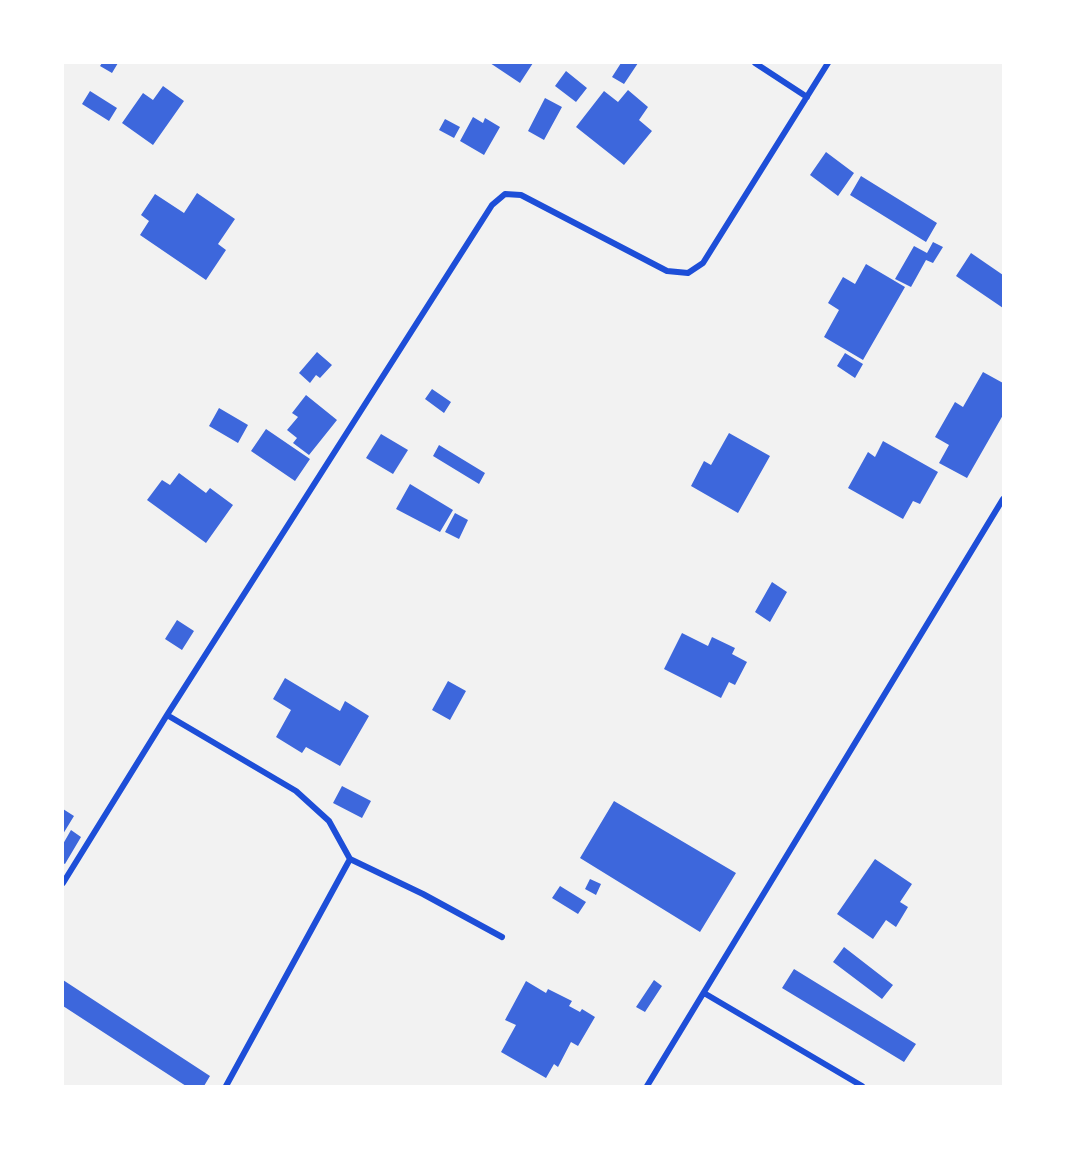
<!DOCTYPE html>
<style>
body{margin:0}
#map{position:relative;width:1066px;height:1149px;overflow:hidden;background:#f2f2f2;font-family:"Archivo Narrow",sans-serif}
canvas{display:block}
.frame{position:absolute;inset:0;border:64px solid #fff;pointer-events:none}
</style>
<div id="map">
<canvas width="1066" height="1149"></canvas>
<div class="frame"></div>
</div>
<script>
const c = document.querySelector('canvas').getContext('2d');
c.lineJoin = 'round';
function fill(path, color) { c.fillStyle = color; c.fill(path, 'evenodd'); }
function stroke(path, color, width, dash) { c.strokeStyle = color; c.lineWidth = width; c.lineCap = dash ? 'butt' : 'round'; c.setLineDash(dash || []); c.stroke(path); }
fill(new Path2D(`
 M 102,63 L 118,63 L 112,73 L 100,66 Z
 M 490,63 L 533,63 L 520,83 Z
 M 621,63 L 638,63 L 624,84 L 612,77 Z
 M 566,71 L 587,88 L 576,102 L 555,86 Z
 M 163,86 L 184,101 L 153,145 L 122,123 L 143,93 L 153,100 Z
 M 628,90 L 648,107 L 639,120 L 652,131 L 624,165 L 576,127 L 604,91 L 618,102 Z
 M 90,91 L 117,108 L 109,121 L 82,104 Z
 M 545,98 L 562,107 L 544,140 L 528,131 Z
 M 473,117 L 483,123 L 485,118 L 500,127 L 484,155 L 460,141 Z
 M 445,119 L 460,127 L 454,138 L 439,130 Z
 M 826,152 L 854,173 L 838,196 L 810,175 Z
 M 861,176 L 937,223 L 926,242 L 850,195 Z
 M 197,193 L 235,219 L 218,244 L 226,250 L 206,280 L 140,235 L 149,221 L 141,215 L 155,194 L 184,213 Z
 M 933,242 L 943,247 L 933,263 L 926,260 L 911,287 L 895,279 L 914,246 L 927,253 Z
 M 971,253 L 1003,275 L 1003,308 L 956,276 Z
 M 866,264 L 905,287 L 863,360 L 824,337 L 839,310 L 828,303 L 843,277 L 855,284 Z
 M 317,352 L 332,365 L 320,378 L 316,375 L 310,383 L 299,373 Z
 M 845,353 L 863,364 L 855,378 L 837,366 Z
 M 983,372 L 1003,383 L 1003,415 L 967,478 L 939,463 L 949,445 L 935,437 L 955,402 L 963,407 Z
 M 432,389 L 451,402 L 444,413 L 425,399 Z
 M 306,395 L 337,420 L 309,455 L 293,443 L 297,438 L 287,430 L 298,417 L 292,413 Z
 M 219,408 L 248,425 L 238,443 L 209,426 Z
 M 266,429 L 310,459 L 295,481 L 251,451 Z
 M 729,433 L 770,456 L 738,513 L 691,486 L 704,461 L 711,465 Z
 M 381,434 L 408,450 L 393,474 L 366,458 Z
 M 883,441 L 938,472 L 920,504 L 913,501 L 903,519 L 848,488 L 868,452 L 875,457 Z
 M 439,445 L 485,473 L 479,484 L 433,456 Z
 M 179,473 L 206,493 L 210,488 L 233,505 L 206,543 L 147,500 L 162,480 L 170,485 Z
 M 410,484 L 453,510 L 440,532 L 396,509 Z
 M 455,513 L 468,520 L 459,539 L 445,532 Z
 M 772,582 L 787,592 L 770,622 L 755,612 Z
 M 177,620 L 194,631 L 182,650 L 165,639 Z
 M 682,633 L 708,646 L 712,637 L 735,648 L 732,654 L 747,662 L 735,685 L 729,682 L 721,698 L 664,669 Z
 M 285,678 L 340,711 L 345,701 L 369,716 L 340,766 L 306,747 L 302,753 L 276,737 L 291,710 L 273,699 Z
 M 448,681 L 466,691 L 450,720 L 432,710 Z
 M 342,786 L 371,801 L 362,818 L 333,803 Z
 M 614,801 L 736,873 L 700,932 L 580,858 Z
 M 63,809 L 74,816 L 63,834 Z
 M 71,830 L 81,837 L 65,864 L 63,863 L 63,844 Z
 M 875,859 L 912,884 L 900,902 L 908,907 L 896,927 L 886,920 L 873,939 L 837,914 Z
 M 590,879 L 601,884 L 596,895 L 585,889 Z
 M 560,886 L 586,902 L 578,914 L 552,898 Z
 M 844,947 L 893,985 L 882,999 L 833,962 Z
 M 794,969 L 916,1044 L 904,1062 L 782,988 Z
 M 63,980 L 210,1076 L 204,1086 L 186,1086 L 63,1006 Z
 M 654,980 L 662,986 L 645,1012 L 636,1007 Z
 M 526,981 L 546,993 L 548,989 L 572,1001 L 569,1006 L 580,1012 L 582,1009 L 595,1017 L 578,1046 L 571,1042 L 558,1067 L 554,1064 L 546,1078 L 501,1052 L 516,1025 L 505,1020 Z`), '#3d67dc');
stroke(new Path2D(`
 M 755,63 L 807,97
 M 167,715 L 296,791 L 329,821 L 350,859 L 423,894 L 502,937
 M 63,883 L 167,715 L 492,205 L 505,194 L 521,195 L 667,271 L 688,273 L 703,263 L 828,63
 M 704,993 L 862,1086
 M 226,1086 L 350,859
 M 647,1086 L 1003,499`), '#1d4ed8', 6);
</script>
